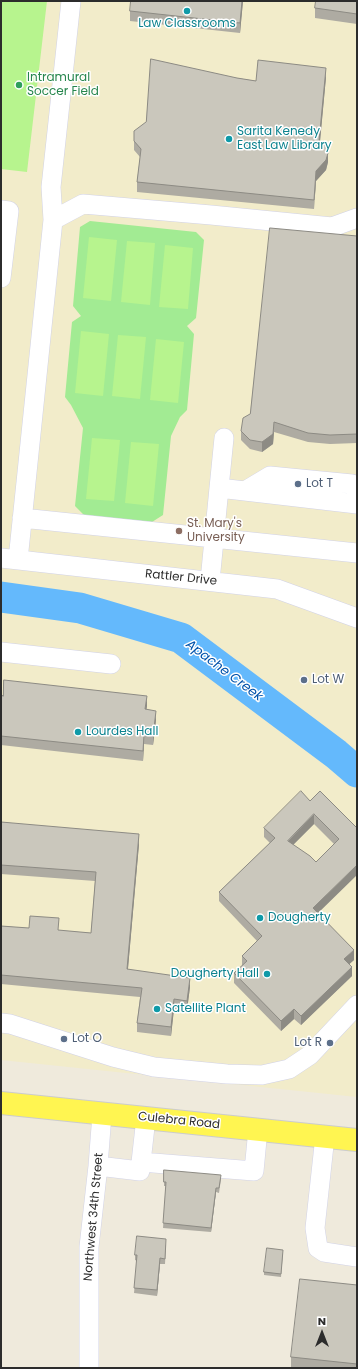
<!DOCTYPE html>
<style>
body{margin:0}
#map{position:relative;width:358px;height:1369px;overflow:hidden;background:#efeadc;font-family:Poppins,sans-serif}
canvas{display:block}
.frame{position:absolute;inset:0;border:2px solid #2c2c2c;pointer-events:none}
.north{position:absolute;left:302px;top:1313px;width:40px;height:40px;-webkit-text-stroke:3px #fff;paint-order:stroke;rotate:0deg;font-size:11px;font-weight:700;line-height:16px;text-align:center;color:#2c2c2c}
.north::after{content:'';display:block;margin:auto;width:14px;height:18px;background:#2c2c2c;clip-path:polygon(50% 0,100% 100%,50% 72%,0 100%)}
</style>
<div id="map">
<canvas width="358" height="1369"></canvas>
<div class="frame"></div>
<div class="north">N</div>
</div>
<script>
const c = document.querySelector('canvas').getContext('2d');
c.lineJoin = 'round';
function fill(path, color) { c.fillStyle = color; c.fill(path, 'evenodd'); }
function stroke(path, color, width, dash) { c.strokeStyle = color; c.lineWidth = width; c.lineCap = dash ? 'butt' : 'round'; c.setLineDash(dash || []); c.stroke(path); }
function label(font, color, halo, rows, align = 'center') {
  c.font = font + ' Poppins,sans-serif'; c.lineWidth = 3; c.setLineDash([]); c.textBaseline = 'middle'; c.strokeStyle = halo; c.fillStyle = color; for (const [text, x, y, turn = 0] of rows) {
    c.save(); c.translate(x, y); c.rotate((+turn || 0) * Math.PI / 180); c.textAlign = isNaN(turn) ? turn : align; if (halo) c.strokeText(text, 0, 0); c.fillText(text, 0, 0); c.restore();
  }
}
fill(new Path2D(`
 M 1,1 L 357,1 L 357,1097 L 1,1060 Z`), '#f2ecca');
fill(new Path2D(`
 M 90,221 L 196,232 L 204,240 L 196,318 L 187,326 L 194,334 L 187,410 L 180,417 L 171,436 L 163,515 L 152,522 L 84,515 L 75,506 L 83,428 L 71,405 L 65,397 L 72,322 L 81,316 L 73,306 L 80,227 Z`), '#a2eb93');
fill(new Path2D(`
 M 1,1 L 47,1 L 27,172 L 1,169 Z
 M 89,237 L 117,240 L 111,301 L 83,298 Z
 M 127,241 L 155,243 L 150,305 L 121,302 Z
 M 165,245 L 193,248 L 188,309 L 159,307 Z
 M 81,331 L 109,334 L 103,396 L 75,393 Z
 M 118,335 L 146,337 L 140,399 L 112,396 Z
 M 156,339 L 184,342 L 178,403 L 150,400 Z
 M 92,438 L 120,440 L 114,501 L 86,499 Z
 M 131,442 L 159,444 L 153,506 L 125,503 Z`), '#b7f48e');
stroke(new Path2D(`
 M 1,597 L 80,608 L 181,638 L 336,754 L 357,772`), '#64b9fc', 31);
const minor = new Path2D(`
 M 1,210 L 9,211 L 1,278
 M 53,220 L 51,187 L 71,1
 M 219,488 L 224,438
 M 245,491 L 270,476 L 352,484 L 357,490
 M 22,518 L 357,553
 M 1,558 L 277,589 L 357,618
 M 18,560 L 53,220 L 83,204 L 211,215 L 332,227 L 357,218
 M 210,581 L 219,488 L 357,504
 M 1,652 L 111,664
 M 1,1023 L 10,1024 L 113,1057 L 154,1067 L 227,1074 L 262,1075 L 289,1069 L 310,1055 L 357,1005
 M 325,1136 L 315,1228 L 318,1248 L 324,1252 L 357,1257
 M 141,1162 L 254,1171 L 258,1129
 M 98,1166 L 140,1171 L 146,1118
 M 89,1368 L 89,1247 L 98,1166 L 102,1114`);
const major = new Path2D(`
 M 1,1103 L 357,1140`);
stroke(minor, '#d1d2e6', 20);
stroke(major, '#ccc', 24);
stroke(minor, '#fff', 19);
stroke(major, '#fff551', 22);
fill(new Path2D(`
 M 243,1 L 240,33 L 130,21 L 130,11 Z
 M 357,1 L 357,24 L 315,18 L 315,8 Z
 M 326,77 L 320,142 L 328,162 L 326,170 L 316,181 L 314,209 L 137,192 L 137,182 L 140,157 L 134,150 L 134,141 L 237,78 L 256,81 Z
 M 357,236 L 357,443 L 330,444 L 308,442 L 274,432 L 273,444 L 262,452 L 250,449 L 241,440 L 241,431 L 250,414 Z
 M 1,695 L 147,706 L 146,710 L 156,720 L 153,745 L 144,744 L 143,761 L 1,745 Z
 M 310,801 L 357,828 L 318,913 L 354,960 L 349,964 L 352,976 L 301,1025 L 294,1019 L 281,1031 L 234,983 L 234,973 L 242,966 L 242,956 L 257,941 L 219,901 L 219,892 L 270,843 L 264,837 L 264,828 ZM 314,824 L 334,844 L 316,862 L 293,845 Z
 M 1,822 L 139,844 L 128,969 L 190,987 L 187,1010 L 174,1009 L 171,1036 L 137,1032 L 137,1023 L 140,997 L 1,984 L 1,926 L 91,933 L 95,881 L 1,874 Z
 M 164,1170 L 221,1179 L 219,1193 L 216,1192 L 211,1232 L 163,1228 L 166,1186 L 164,1186 Z
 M 166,1245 L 165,1264 L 160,1264 L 157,1296 L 134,1293 L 137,1261 L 135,1260 L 135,1255 Z
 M 283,1253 L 281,1277 L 264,1275 L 264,1272 Z
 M 357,1285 L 357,1368 L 304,1368 L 291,1367 L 291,1357 Z`), '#aeaba2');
fill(new Path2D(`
 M 242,1 L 243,1 L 240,33 L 240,23 Z
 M 326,68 L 326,77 L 319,151 L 319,141 Z
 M 328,153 L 328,162 L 326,170 L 316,181 L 314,209 L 316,171 Z
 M 274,432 L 273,444 L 262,452 L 262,442 Z
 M 147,696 L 147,706 L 145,719 L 145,709 Z
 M 156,711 L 156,720 L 153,745 L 153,736 Z
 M 144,735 L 144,744 L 143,761 L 143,751 Z
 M 314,814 L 314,824 L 288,850 L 288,841 Z
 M 139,834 L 139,844 L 127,979 L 127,969 Z
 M 357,865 L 357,875 L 313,918 L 313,908 Z
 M 354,950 L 354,960 L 344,969 L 344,959 Z
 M 352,967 L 352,976 L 301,1025 L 301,1016 Z
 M 190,978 L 190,987 L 187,1010 L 187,1001 Z
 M 174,999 L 174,1009 L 171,1036 L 171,1027 Z
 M 294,1009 L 294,1019 L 281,1031 L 281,1021 Z
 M 216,1188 L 216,1192 L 211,1232 L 211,1228 Z
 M 160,1258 L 160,1264 L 157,1296 L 157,1290 Z`), '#8d8b84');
const building = new Path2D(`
 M 131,1 L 242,1 L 240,23 L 130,11 Z
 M 316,1 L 357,1 L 357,14 L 315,8 Z
 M 151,59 L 237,78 L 256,81 L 258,60 L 326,68 L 319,141 L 325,145 L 328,153 L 326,160 L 316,171 L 314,200 L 137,182 L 141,149 L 134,141 L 134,131 L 146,122 Z
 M 270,228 L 357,236 L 357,434 L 330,435 L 308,433 L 274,422 L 273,434 L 262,442 L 250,440 L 241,431 L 243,418 L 250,414 Z
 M 4,680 L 147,696 L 145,709 L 156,711 L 153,736 L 144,735 L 143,751 L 1,736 L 1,695 L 3,696 Z
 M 301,791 L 310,801 L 320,791 L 357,828 L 357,865 L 313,908 L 354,950 L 344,959 L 352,967 L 301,1016 L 294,1009 L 281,1021 L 234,973 L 247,961 L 242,956 L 262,936 L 219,892 L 275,838 L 264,828 ZM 314,814 L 339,839 L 316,862 L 310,856 L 288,841 Z
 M 1,822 L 139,834 L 127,969 L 190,978 L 187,1001 L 174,999 L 171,1027 L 137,1023 L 142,988 L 1,975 L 1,926 L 29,928 L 30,916 L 59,918 L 58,930 L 91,933 L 96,872 L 1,865 Z
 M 164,1170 L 221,1175 L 219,1188 L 216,1188 L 211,1228 L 163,1223 L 166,1182 L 164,1182 Z
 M 137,1236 L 166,1239 L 165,1259 L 160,1258 L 157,1290 L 134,1288 L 137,1255 L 135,1255 Z
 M 267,1248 L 283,1250 L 281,1274 L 264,1272 Z
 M 300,1279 L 357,1285 L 357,1364 L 291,1357 Z`);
fill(building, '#cac7bc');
stroke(building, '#8d8b84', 1);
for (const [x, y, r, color] of [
 [187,11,4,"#0f9aa8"],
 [19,85,4,"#2e9e5b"],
 [229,139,4,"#0f9aa8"],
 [298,484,4,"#5c6f8a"],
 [179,531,4,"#8d6e63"],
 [304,680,4,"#5c6f8a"],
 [78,732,4,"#0f9aa8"],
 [260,918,4,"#0f9aa8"],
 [267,974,4,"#0f9aa8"],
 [157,1009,4,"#0f9aa8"],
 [64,1039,4,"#5c6f8a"],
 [330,1043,4,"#5c6f8a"]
]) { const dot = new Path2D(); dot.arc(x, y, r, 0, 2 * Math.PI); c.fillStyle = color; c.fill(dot); stroke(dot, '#fff', 1.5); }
label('12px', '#0d838f', '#fff', [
 ["Law Classrooms",187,24,"center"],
 ["Sarita Kenedy",237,132],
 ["East Law Library",237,146],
 ["Lourdes Hall",86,732],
 ["Dougherty",268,918],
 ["Dougherty Hall",259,974,"right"],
 ["Satellite Plant",165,1009]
], 'left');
label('12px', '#27864d', '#fff', [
 ["Intramural",27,78],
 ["Soccer Field",27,92]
], 'left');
label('12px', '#4e5e75', '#fff', [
 ["Lot T",306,484],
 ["Lot W",312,680],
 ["Lot O",72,1039],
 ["Lot R",322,1043,"right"]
], 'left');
label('12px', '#785e54', '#fff', [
 ["St. Mary's",187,524],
 ["University",187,538]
], 'left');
label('12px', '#2c2c2c', '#fff', [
 ["Rattler Drive",181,578,6],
 ["Culebra Road",179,1121,6],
 ["Northwest 34th Street",94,1217,-85]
]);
label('italic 13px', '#0052ab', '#fff', [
 ["Apache Creek",224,671,37]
]);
</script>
